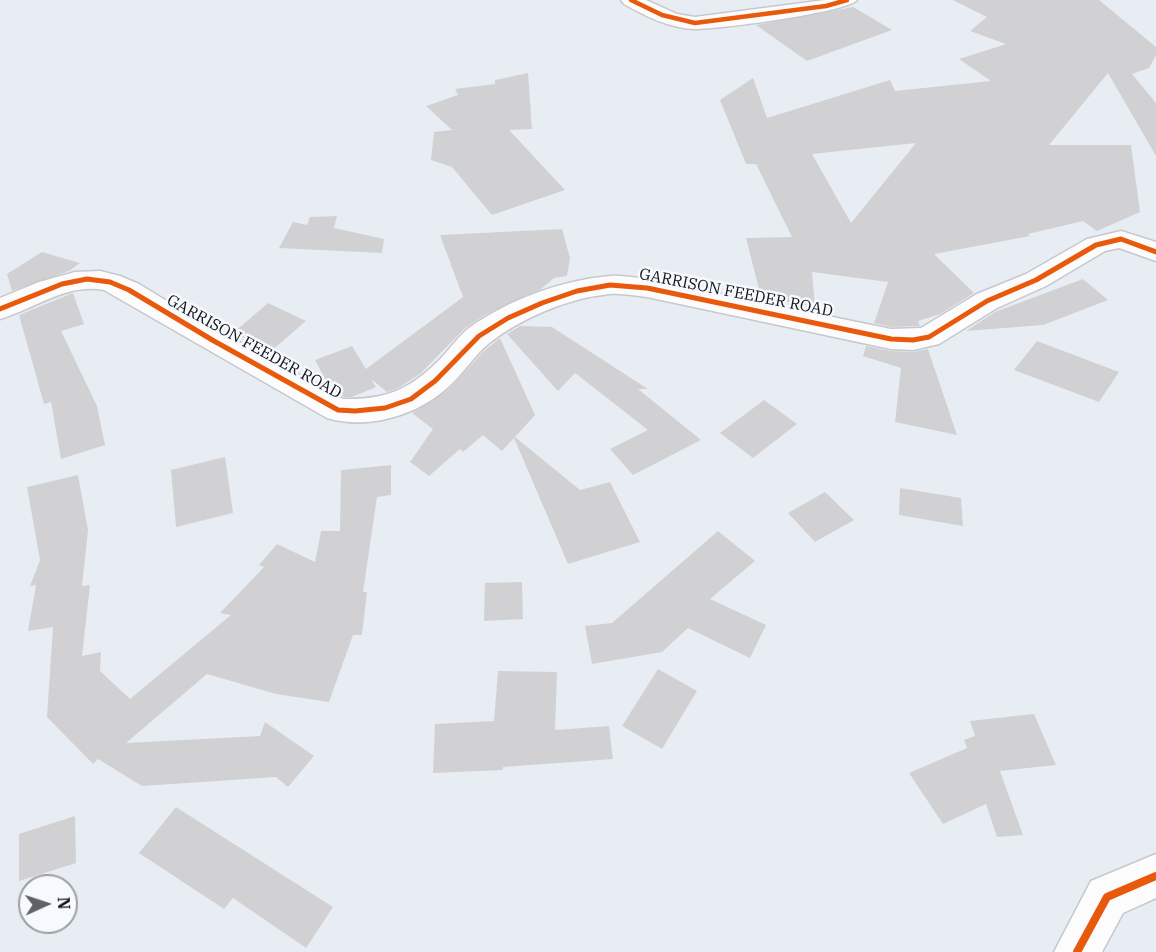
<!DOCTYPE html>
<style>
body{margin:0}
#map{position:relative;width:1156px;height:952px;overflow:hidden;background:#e8edf4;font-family:"IBM Plex Serif",serif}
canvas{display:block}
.north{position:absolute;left:18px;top:874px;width:60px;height:60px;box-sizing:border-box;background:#f6f9fd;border:2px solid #9b9ea2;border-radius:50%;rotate:87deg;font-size:16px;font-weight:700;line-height:24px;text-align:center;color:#131519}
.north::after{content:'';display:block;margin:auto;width:21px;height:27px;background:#5e6166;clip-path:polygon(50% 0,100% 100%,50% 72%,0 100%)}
</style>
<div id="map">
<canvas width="1156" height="952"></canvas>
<div class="north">N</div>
</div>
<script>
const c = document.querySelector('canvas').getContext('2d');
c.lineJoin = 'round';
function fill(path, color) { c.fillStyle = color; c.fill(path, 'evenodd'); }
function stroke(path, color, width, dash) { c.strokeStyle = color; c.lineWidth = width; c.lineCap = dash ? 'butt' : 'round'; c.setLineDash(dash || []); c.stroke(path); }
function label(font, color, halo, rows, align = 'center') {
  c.font = font + ' "IBM Plex Serif",serif'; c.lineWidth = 5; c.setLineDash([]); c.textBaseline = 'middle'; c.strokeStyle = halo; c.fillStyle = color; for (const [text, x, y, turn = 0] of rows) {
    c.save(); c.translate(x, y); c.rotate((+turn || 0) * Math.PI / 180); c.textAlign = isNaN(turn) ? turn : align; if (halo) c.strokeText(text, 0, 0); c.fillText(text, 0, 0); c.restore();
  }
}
fill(new Path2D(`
 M 953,0 L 1099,0 L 1156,47 L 1156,55 L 1149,68 L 1132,74 L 1156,103 L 1156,156 L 1108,73 L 1049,145 L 1131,145 L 1140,212 L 1097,231 L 1083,221 L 1028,234 L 1030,236 L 934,254 L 974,293 L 940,314 L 918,321 L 920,326 L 891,327 L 874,323 L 888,282 L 812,272 L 815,307 L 761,297 L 746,238 L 792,237 L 756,164 L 746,164 L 720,100 L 753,78 L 767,118 L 890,80 L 895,91 L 991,81 L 959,59 L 1006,44 L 970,31 L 987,17 ZM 916,143 L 851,223 L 812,154 Z
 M 853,7 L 892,30 L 807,61 L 756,25 Z
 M 528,73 L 532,129 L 509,130 L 565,190 L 492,215 L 452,167 L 431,160 L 434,132 L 452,130 L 426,106 L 458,95 L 455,89 L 495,84 L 495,80 Z
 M 337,216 L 334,228 L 384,239 L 382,253 L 279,248 L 293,222 L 307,225 L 310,217 Z
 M 562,229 L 570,258 L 567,276 L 554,278 L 541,289 L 483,316 L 464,329 L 420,374 L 398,388 L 387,392 L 371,379 L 376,387 L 352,397 L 344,397 L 331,390 L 315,360 L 352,346 L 366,369 L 463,297 L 440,235 Z
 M 42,252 L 80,263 L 69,271 L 12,291 L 7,274 Z
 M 1083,279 L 1108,300 L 1043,325 L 966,331 L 995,312 Z
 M 73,293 L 84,324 L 61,331 L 97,406 L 105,445 L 61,459 L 51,402 L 44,404 L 19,315 Z
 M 268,303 L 306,321 L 271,351 L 233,333 Z
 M 520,326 L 552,327 L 648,389 L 638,389 L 701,440 L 633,475 L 610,449 L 648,430 L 575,373 L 558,391 L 507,334 Z
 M 500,338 L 535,415 L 515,437 L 580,490 L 610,482 L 640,542 L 568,564 L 514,438 L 502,451 L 483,435 L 463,452 L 460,449 L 429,476 L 410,462 L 433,429 L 412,413 L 448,390 L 484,351 Z
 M 1037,341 L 1119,372 L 1099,402 L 1014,370 Z
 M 866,346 L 891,351 L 913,352 L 928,349 L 957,435 L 895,422 L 901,368 L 863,356 Z
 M 764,400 L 797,424 L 753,458 L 720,433 Z
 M 225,457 L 233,513 L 176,527 L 171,470 Z
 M 391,465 L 391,495 L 377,497 L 363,592 L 367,592 L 362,635 L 353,635 L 329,702 L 276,694 L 207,674 L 126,743 L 260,736 L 265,722 L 314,756 L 288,787 L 276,777 L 142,786 L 98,759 L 93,764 L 47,717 L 53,627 L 28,631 L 36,585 L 30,586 L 40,560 L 27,487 L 78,475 L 88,530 L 82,586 L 90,585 L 82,656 L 101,652 L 100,671 L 130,699 L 231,615 L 220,613 L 264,567 L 259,565 L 277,544 L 315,562 L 321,531 L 340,531 L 341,470 Z
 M 900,488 L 961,498 L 963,526 L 899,515 Z
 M 825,492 L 854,520 L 815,542 L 788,513 Z
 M 718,531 L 755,561 L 710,599 L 766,625 L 750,658 L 688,628 L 662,652 L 592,664 L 585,626 L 612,623 Z
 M 522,582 L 523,619 L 484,621 L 485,583 Z
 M 658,669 L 697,691 L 662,749 L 622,726 Z
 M 498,671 L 557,672 L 555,730 L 609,726 L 613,759 L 503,767 L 503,770 L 433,773 L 435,724 L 494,721 Z
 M 1034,714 L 1056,765 L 1000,771 L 1023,835 L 997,837 L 986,804 L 943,824 L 909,773 L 967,748 L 964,740 L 975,736 L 970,721 Z
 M 176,807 L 333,907 L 306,948 L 233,898 L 224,909 L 139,853 Z
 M 75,816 L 76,863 L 19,881 L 19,834 Z`), '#d1d1d4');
const minor = new Path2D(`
 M 621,0 L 646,0 L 677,14 L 695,17 L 825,0 L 857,0 C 849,12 714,30 694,29 C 669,28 645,16 624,4 Z
 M 1121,231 L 1156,242 L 1156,261 L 1119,248 L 1105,251 L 1046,286 L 997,308 L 939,344 L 913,350 L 891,349 L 647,297 C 635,296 623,293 610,294 C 568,298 521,318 488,344 C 473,357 462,375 447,388 C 416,416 367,430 327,418 L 104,290 C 66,283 35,309 0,319 L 0,298 L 39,282 L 75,272 L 100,271 L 120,276 L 139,284 L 183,311 L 343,399 C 388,400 413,388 444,355 C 452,346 459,336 469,328 C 508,300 562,280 610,276 C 623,275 635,278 647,279 L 891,329 L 921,328 L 977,294 L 1026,274 L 1087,239 Z`);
const tertiary = new Path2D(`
 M 1156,854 L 1156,898 L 1123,913 L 1102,952 L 1054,952 L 1091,881 Z`);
stroke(minor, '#c5c9ce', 3);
stroke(tertiary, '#c5c9ce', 3);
fill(minor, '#fcfcfd');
fill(tertiary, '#fcfcfd');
stroke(new Path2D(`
 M 631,0 L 662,15 L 695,23 L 826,6 L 847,0`), '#e8590c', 4.5);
stroke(new Path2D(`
 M 0,309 L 62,284 L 87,279 L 110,282 L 129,290 L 214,341 L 338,410 L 355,411 L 385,408 L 411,399 L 435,381 L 479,336 L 508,318 L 542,303 L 577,291 L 610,285 L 647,288 L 891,339 L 913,340 L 929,337 L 987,301 L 1036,280 L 1096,245 L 1121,239 L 1156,252`), '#e8590c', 5);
stroke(new Path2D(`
 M 1077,952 L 1107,897 L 1156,876`), '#e8590c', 8);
label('16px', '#131519', '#f6f9fd', [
 ["GARRISON FEEDER ROAD",736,293,11],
 ["GARRISON FEEDER ROAD",254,347,29]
]);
</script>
